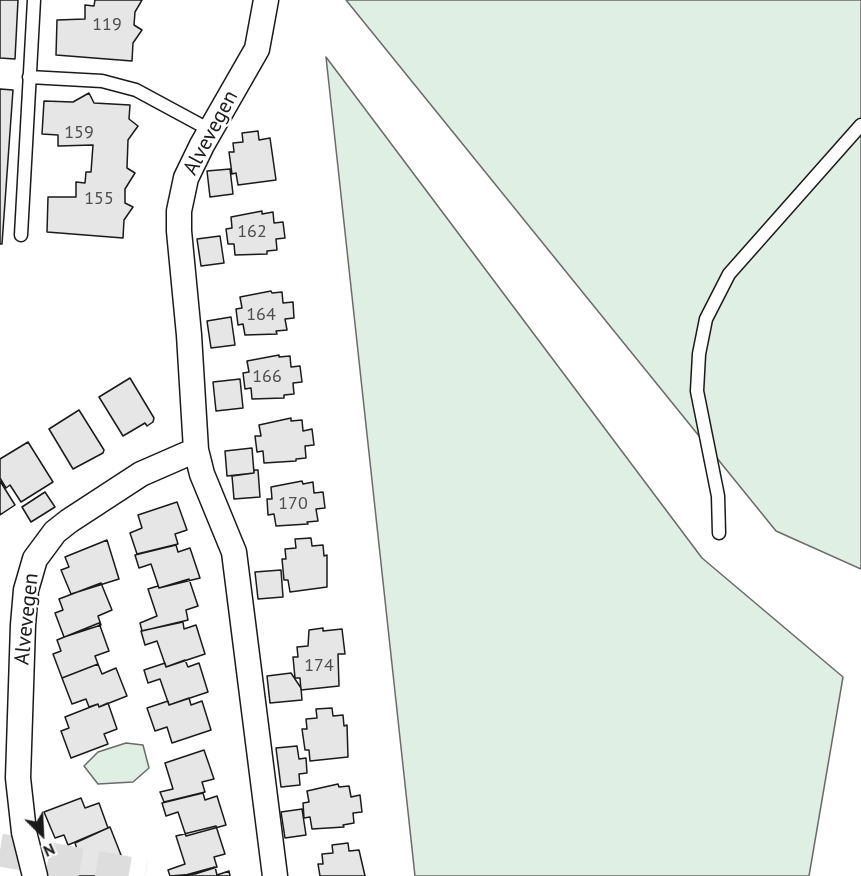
<!DOCTYPE html>
<style>
body{margin:0}
#map{position:relative;width:861px;height:876px;overflow:hidden;background:#fff;font-family:"PT Sans",sans-serif}
canvas{display:block}
.north{position:absolute;left:12px;top:804px;width:60px;height:60px;-webkit-text-stroke:4px #fff;paint-order:stroke;rotate:156deg;font-size:16px;font-weight:700;line-height:24px;text-align:center;color:#1a1a1a}
.north::after{content:'';display:block;margin:auto;width:21px;height:27px;background:#1a1a1a;clip-path:polygon(50% 0,100% 100%,50% 72%,0 100%)}
</style>
<div id="map">
<canvas width="861" height="876"></canvas>
<div class="north">N</div>
</div>
<script>
const c = document.querySelector('canvas').getContext('2d');
c.lineJoin = 'round';
function fill(path, color) { c.fillStyle = color; c.fill(path, 'evenodd'); }
function stroke(path, color, width, dash) { c.strokeStyle = color; c.lineWidth = width; c.lineCap = dash ? 'butt' : 'round'; c.setLineDash(dash || []); c.stroke(path); }
function label(font, color, halo, rows, align = 'center') {
  c.font = font + ' "PT Sans",sans-serif'; c.lineWidth = 4.5; c.setLineDash([]); c.textBaseline = 'middle'; c.strokeStyle = halo; c.fillStyle = color; for (const [text, x, y, turn = 0] of rows) {
    c.save(); c.translate(x, y); c.rotate((+turn || 0) * Math.PI / 180); c.textAlign = isNaN(turn) ? turn : align; if (halo) c.strokeText(text, 0, 0); c.fillText(text, 0, 0); c.restore();
  }
}
const green = new Path2D(`
 M 346,0 L 861,0 L 861,569 L 776,531 Z
 M 326,57 L 702,558 L 843,677 L 809,876 L 415,876 Z
 M 126,743 L 143,745 L 149,768 L 133,782 L 98,784 L 84,766 L 98,752 Z`);
fill(green, '#e0efe3');
stroke(green, '#6a6a6a', 1.5);
const building = new Path2D(`
 M 0,0 L 18,0 L 15,59 L 0,58 Z
 M 95,0 L 142,0 L 135,12 L 134,25 L 142,30 L 133,43 L 132,61 L 56,55 L 57,20 L 85,19 L 85,5 L 94,6 Z
 M 0,89 L 13,90 L 2,244 L 0,244 Z
 M 89,93 L 94,103 L 130,105 L 129,119 L 138,126 L 128,140 L 127,168 L 135,173 L 125,189 L 125,203 L 133,207 L 124,220 L 123,238 L 47,232 L 48,197 L 76,197 L 76,182 L 85,183 L 86,172 L 91,172 L 93,145 L 58,146 L 58,135 L 42,134 L 44,101 L 73,102 Z
 M 258,131 L 259,140 L 270,138 L 276,180 L 238,185 L 236,173 L 232,174 L 229,152 L 234,152 L 233,143 L 243,142 L 242,133 Z
 M 230,169 L 233,194 L 210,197 L 207,171 Z
 M 262,211 L 262,214 L 273,212 L 274,223 L 283,222 L 285,238 L 276,239 L 277,250 L 267,251 L 267,254 L 235,255 L 234,244 L 228,244 L 226,229 L 232,228 L 231,217 Z
 M 220,236 L 224,263 L 201,266 L 197,239 Z
 M 271,291 L 272,293 L 282,292 L 283,303 L 293,302 L 294,318 L 285,319 L 287,330 L 276,331 L 277,334 L 245,335 L 243,324 L 238,325 L 236,309 L 242,308 L 240,297 Z
 M 231,317 L 235,345 L 211,348 L 207,321 Z
 M 279,355 L 279,357 L 290,356 L 291,367 L 300,366 L 302,382 L 293,383 L 294,394 L 284,395 L 284,398 L 252,399 L 251,388 L 245,389 L 243,373 L 249,372 L 247,361 Z
 M 130,378 L 154,418 L 153,422 L 147,426 L 145,423 L 123,436 L 99,397 Z
 M 240,379 L 243,408 L 216,411 L 213,382 Z
 M 79,410 L 104,450 L 103,453 L 73,469 L 49,429 Z
 M 291,418 L 291,421 L 302,420 L 303,431 L 312,429 L 314,445 L 305,446 L 306,458 L 296,459 L 296,461 L 264,463 L 263,451 L 257,452 L 255,436 L 261,436 L 259,425 Z
 M 28,442 L 53,482 L 21,502 L 10,485 L 6,488 L 0,478 L 0,459 Z
 M 252,448 L 254,473 L 227,476 L 225,451 Z
 M 254,470 L 258,470 L 260,497 L 234,499 L 232,476 L 254,473 Z
 M 0,481 L 15,505 L 0,515 Z
 M 302,481 L 303,484 L 313,482 L 314,493 L 323,492 L 325,508 L 316,509 L 318,521 L 307,522 L 308,524 L 276,526 L 274,514 L 268,515 L 267,499 L 272,499 L 271,487 Z
 M 45,492 L 55,507 L 31,522 L 22,507 Z
 M 177,502 L 187,530 L 175,534 L 178,544 L 137,554 L 130,533 L 142,528 L 138,515 Z
 M 311,538 L 312,546 L 323,545 L 324,556 L 327,555 L 327,587 L 290,592 L 288,580 L 284,580 L 282,559 L 286,559 L 285,549 L 296,548 L 295,539 Z
 M 107,540 L 119,579 L 71,594 L 61,570 L 69,567 L 65,557 Z
 M 176,545 L 178,552 L 190,548 L 200,578 L 159,588 L 151,564 L 139,568 L 135,555 Z
 M 281,570 L 283,597 L 258,599 L 255,572 Z
 M 189,579 L 198,606 L 186,610 L 188,620 L 142,631 L 140,623 L 157,616 L 148,589 L 158,586 L 159,588 Z
 M 101,583 L 112,610 L 98,616 L 101,625 L 64,637 L 55,613 L 63,610 L 59,599 Z
 M 183,622 L 184,629 L 196,625 L 205,654 L 166,667 L 157,641 L 145,645 L 141,631 Z
 M 99,623 L 109,651 L 95,656 L 98,664 L 62,678 L 53,654 L 61,651 L 57,640 Z
 M 323,628 L 323,631 L 342,629 L 345,654 L 338,654 L 339,686 L 301,690 L 300,678 L 295,678 L 293,657 L 298,657 L 297,647 L 308,646 L 309,630 Z
 M 185,660 L 188,667 L 199,663 L 208,692 L 169,705 L 160,679 L 148,683 L 144,670 L 165,663 L 166,667 Z
 M 98,664 L 102,674 L 116,668 L 127,696 L 99,707 L 98,704 L 89,707 L 86,699 L 72,704 L 62,678 Z
 M 291,673 L 301,688 L 302,700 L 270,703 L 267,676 Z
 M 189,698 L 191,705 L 202,701 L 211,730 L 172,743 L 167,727 L 155,731 L 147,708 L 168,701 L 169,705 Z
 M 108,703 L 117,729 L 104,734 L 108,744 L 71,758 L 61,731 L 69,728 L 65,717 L 98,704 L 99,707 Z
 M 332,708 L 333,716 L 343,715 L 344,726 L 347,725 L 348,757 L 310,761 L 309,750 L 305,750 L 302,729 L 307,729 L 306,719 L 317,718 L 316,709 Z
 M 297,746 L 299,759 L 306,758 L 307,773 L 299,774 L 300,785 L 281,787 L 276,748 Z
 M 204,750 L 214,779 L 202,782 L 205,792 L 164,802 L 160,792 L 173,789 L 165,763 Z
 M 338,784 L 339,787 L 349,786 L 351,797 L 360,795 L 362,812 L 353,813 L 354,823 L 343,825 L 344,827 L 312,829 L 310,817 L 304,818 L 303,803 L 309,802 L 307,791 Z
 M 203,793 L 205,800 L 217,796 L 226,825 L 186,836 L 178,812 L 166,816 L 162,803 Z
 M 81,798 L 85,808 L 99,803 L 108,828 L 68,845 L 64,835 L 55,838 L 44,812 Z
 M 302,809 L 306,835 L 285,838 L 281,812 Z
 M 216,826 L 225,854 L 214,857 L 217,867 L 195,874 L 170,876 L 168,870 L 185,864 L 176,836 Z
 M 110,827 L 121,855 L 107,860 L 114,876 L 72,876 L 64,857 L 78,852 L 75,843 Z
 M 348,843 L 349,851 L 359,850 L 365,876 L 320,876 L 318,864 L 323,864 L 322,854 L 333,853 L 332,845 Z
 M 215,867 L 217,875 L 229,871 L 230,876 L 182,876 Z`);
fill(building, '#e6e6e6');
stroke(building, '#1a1a1a', 1.5);
stroke(new Path2D(`
 M 0,850 L 145,876`), '#ddd', 33, [33, 16]);
const service = new Path2D(`
 M 29,77 L 102,81 L 136,90 L 210,130
 M 21,235 L 34,0
 M 719,533 L 718,496 L 697,391 L 699,354 L 706,319 L 729,274 L 861,125`);
const minor = new Path2D(`
 M 266,0 L 257,49 L 202,145 L 186,178 L 179,211 L 179,231 L 189,335 L 196,450 L 202,474 L 234,552 L 275,876
 M 35,876 L 24,832 L 18,778 L 23,625 L 26,590 L 35,559 L 55,532 L 69,521 L 141,474 L 196,450`);
stroke(service, '#1a1a1a', 15);
stroke(minor, '#1a1a1a', 27);
stroke(service, '#fff', 12);
stroke(minor, '#fff', 24);
label('18px', '#4d4d4d', null, [
 ["119",107,25],
 ["159",79,133],
 ["155",99,199],
 ["162",252,232],
 ["164",261,315],
 ["166",267,377],
 ["170",293,504],
 ["174",319,666]
]);
label('21px', '#1a1a1a', '#fff', [
 ["Alvevegen",211,133,-62],
 ["Alvevegen",27,619,-84]
]);
</script>
